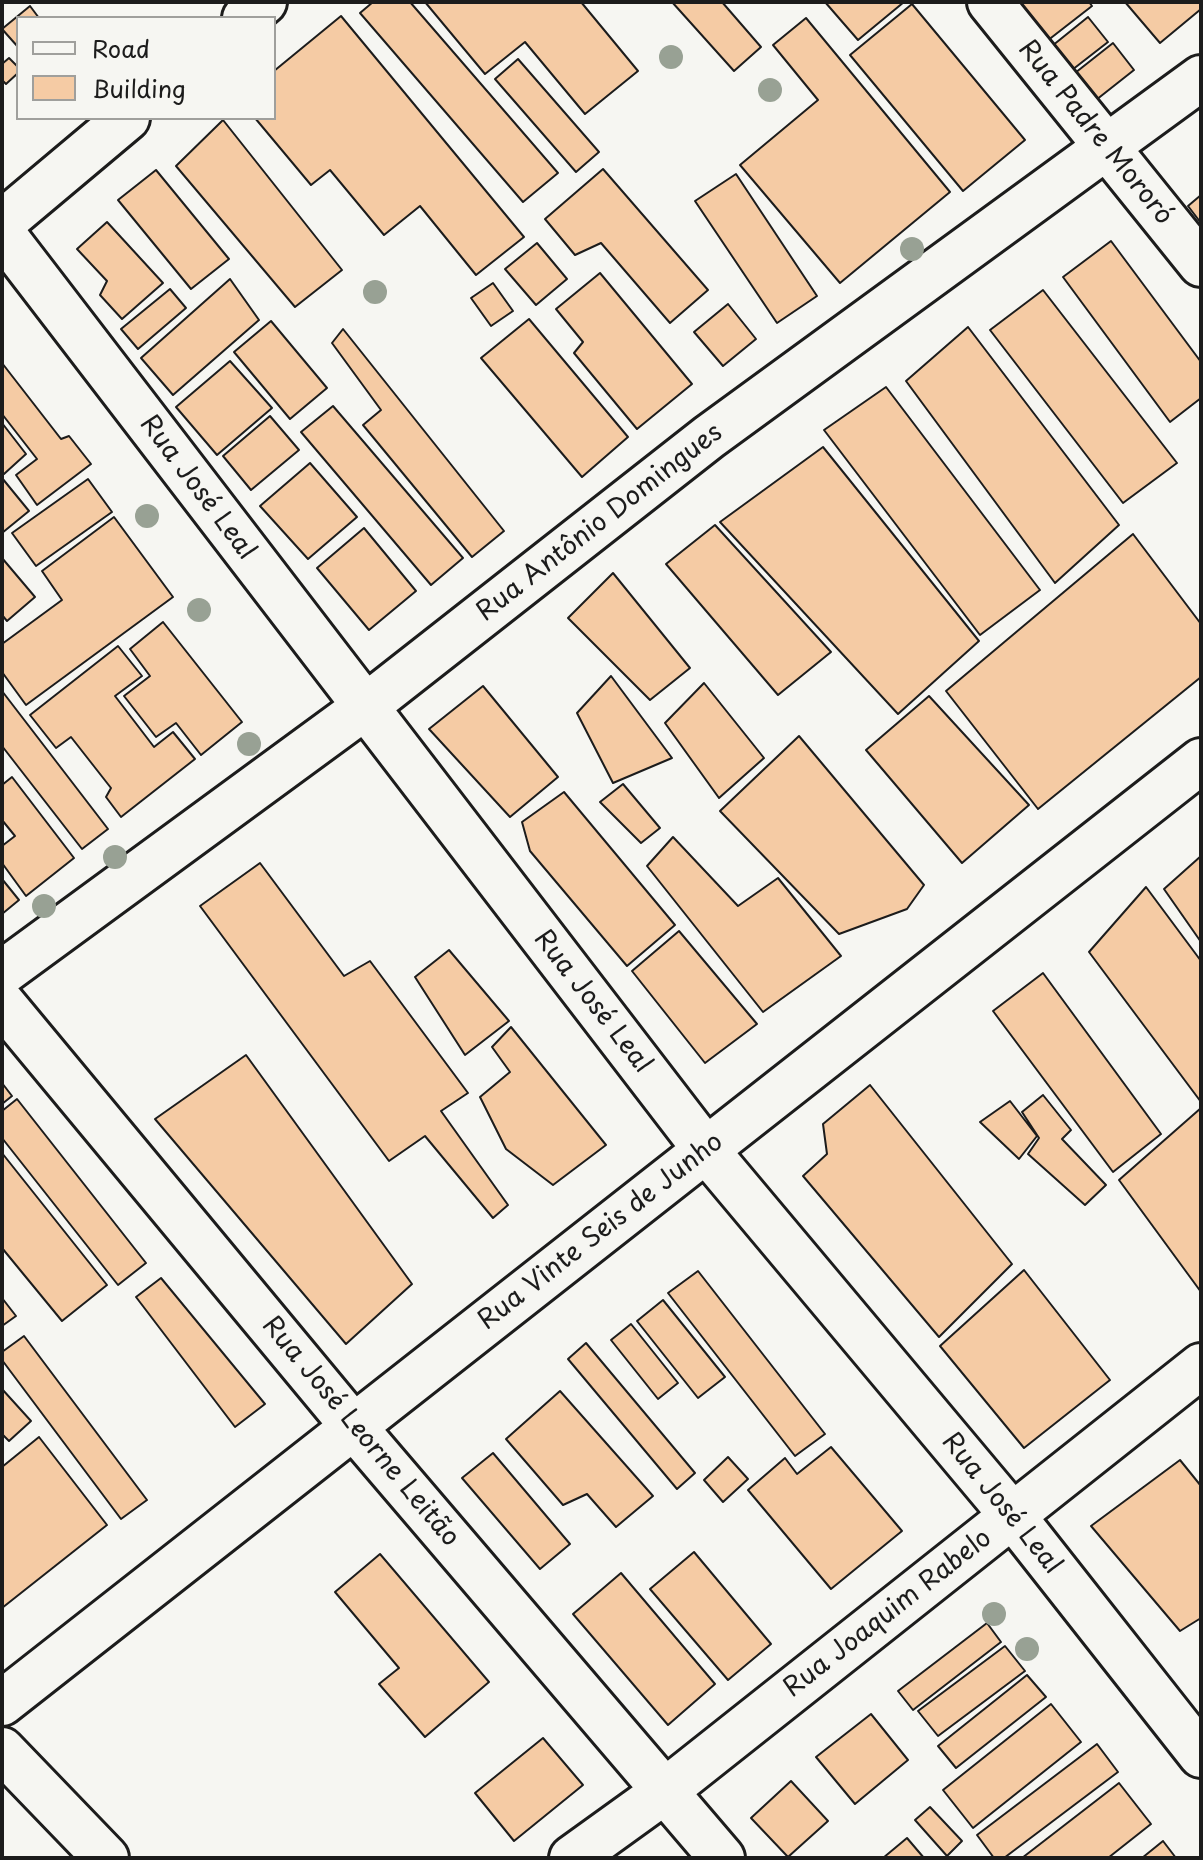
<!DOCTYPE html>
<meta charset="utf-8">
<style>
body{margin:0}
#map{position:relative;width:1203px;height:1860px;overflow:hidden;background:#f6f6f2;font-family:"Playpen Sans",sans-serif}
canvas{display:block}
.frame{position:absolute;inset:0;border:4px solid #1c1c1c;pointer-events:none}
.legend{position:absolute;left:16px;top:16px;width:260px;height:104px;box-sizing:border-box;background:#f6f6f2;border:2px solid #9f9f9c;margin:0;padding:10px 14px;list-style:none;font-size:24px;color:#1c1c1c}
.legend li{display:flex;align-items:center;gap:16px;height:40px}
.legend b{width:40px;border:2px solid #9f9f9c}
</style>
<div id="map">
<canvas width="1203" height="1860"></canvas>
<div class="frame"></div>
<ul class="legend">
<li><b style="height:10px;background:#f6f6f2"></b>Road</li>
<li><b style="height:22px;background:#f5cba4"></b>Building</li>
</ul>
</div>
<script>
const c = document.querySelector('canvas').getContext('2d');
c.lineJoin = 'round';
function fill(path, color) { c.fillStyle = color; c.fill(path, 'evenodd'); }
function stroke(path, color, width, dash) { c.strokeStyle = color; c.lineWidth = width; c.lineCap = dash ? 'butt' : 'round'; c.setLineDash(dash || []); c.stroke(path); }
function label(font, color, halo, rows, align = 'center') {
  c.font = font + ' "Playpen Sans",sans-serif'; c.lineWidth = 6; c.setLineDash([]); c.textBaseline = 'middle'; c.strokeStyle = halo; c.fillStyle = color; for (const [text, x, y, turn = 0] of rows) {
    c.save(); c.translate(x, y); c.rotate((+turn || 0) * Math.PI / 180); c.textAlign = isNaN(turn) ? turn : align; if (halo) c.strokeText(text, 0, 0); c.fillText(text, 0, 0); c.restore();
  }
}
const building = new Path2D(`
 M 373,2 L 410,2 L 558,173 L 523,202 L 360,13 Z
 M 425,2 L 581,2 L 638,71 L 585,114 L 525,42 L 485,74 Z
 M 672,2 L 722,2 L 761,47 L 734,71 Z
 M 825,2 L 904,2 L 858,40 Z
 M 1017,2 L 1089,2 L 1092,6 L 1047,41 Z
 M 1125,2 L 1201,2 L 1201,9 L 1160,43 Z
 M 912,4 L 1025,140 L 963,191 L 850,55 Z
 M 30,6 L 39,18 L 18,18 L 18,47 L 2,29 Z
 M 341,16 L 524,237 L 476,275 L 420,206 L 384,235 L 330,170 L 311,185 L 255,118 L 274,118 L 274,71 Z
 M 1088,17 L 1108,42 L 1072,70 L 1052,46 Z
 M 806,18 L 950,192 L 840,283 L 740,165 L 818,100 L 773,45 Z
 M 1113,43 L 1134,70 L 1096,100 L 1075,73 Z
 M 9,58 L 18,67 L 18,73 L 6,84 L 2,80 L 2,64 Z
 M 518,59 L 599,152 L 576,172 L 495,79 Z
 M 223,120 L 342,270 L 295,307 L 176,166 Z
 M 603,169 L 708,290 L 670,323 L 601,243 L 575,255 L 545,219 Z
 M 156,170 L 229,259 L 191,289 L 118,200 Z
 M 736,174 L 817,296 L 777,323 L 695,201 Z
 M 1201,195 L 1201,223 L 1188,206 Z
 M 107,222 L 163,283 L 122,319 L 100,295 L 107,281 L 77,249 Z
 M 1111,241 L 1201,362 L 1201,398 L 1170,422 L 1063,277 Z
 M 537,243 L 567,279 L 536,305 L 505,269 Z
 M 600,273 L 692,384 L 637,429 L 574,353 L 583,342 L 556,309 Z
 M 230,279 L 259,320 L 173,395 L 141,358 Z
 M 493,283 L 513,311 L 491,326 L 471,298 Z
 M 170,289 L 186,308 L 138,349 L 121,329 Z
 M 1043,290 L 1177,463 L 1123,503 L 990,330 Z
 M 728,304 L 756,339 L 723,366 L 694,332 Z
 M 529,319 L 628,437 L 582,477 L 481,358 Z
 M 271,321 L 327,388 L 290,419 L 234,352 Z
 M 968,327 L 1119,525 L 1055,583 L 906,381 Z
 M 343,329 L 504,531 L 472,557 L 363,425 L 381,410 L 332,343 Z
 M 230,361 L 272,408 L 217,455 L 176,407 Z
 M 2,363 L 61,439 L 69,436 L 91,464 L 37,505 L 16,475 L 37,459 L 2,414 Z
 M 886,387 L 1040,590 L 980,635 L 824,430 Z
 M 333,406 L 463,558 L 431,585 L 301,432 Z
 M 270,416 L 299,450 L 251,490 L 223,456 Z
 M 2,423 L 26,454 L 4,474 L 2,472 Z
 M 823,447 L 979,641 L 898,714 L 720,522 Z
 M 310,463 L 357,517 L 308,559 L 260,506 Z
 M 2,478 L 29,511 L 2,533 Z
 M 88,479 L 112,512 L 36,566 L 12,533 Z
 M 114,517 L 173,597 L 26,705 L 2,672 L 2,644 L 62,600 L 42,571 Z
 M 715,525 L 831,652 L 778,695 L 666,564 Z
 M 364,528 L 416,591 L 369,630 L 317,568 Z
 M 1133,534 L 1201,624 L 1201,677 L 1038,809 L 946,691 Z
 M 2,558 L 35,597 L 7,621 L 2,615 Z
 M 613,573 L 690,668 L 650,700 L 568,618 Z
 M 163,622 L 242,722 L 201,755 L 176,723 L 156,737 L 124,696 L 150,676 L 130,649 Z
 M 118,646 L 142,676 L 115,696 L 154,747 L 173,732 L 195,759 L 121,817 L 106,797 L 111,788 L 71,737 L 56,748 L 30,715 Z
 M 611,676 L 672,758 L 613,783 L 577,713 Z
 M 704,683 L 764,758 L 719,798 L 665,723 Z
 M 483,686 L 558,777 L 510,817 L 429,729 Z
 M 2,691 L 108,829 L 82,849 L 2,746 Z
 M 929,696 L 1029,805 L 962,863 L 866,750 Z
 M 799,736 L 924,885 L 907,909 L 839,934 L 720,811 Z
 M 12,777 L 74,858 L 26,896 L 2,863 L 2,846 L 15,836 L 2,820 L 2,785 Z
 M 623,784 L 660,828 L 641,843 L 600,802 Z
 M 564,792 L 675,925 L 627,966 L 530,851 L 522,822 Z
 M 673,837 L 738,906 L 778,878 L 841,956 L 763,1012 L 647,866 Z
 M 1201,856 L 1201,942 L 1164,889 Z
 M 260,863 L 344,976 L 370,961 L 468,1093 L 441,1111 L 508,1205 L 493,1218 L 425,1136 L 389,1161 L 200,906 Z
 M 2,879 L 19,900 L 2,914 Z
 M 1146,887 L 1201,961 L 1201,1102 L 1089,952 Z
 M 679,931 L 757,1024 L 705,1063 L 632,971 Z
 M 449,950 L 509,1021 L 465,1055 L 415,977 Z
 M 1043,973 L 1161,1134 L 1113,1172 L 993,1011 Z
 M 511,1027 L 606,1145 L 553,1185 L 506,1149 L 480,1097 L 510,1072 L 492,1047 Z
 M 246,1055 L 412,1284 L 346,1344 L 155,1119 Z
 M 2,1083 L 12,1096 L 2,1104 Z
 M 870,1085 L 1012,1264 L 939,1337 L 803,1176 L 827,1154 L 823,1124 Z
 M 1043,1095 L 1071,1130 L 1062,1139 L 1106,1185 L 1085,1205 L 1028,1154 L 1039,1138 L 1022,1112 Z
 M 17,1099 L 146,1263 L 118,1285 L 2,1138 L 2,1111 Z
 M 1010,1101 L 1037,1136 L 1019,1159 L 980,1122 Z
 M 1201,1108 L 1201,1292 L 1119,1180 Z
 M 2,1153 L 107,1285 L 62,1321 L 2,1248 Z
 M 1024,1270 L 1110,1380 L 1024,1448 L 940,1346 Z
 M 698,1271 L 825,1434 L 795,1456 L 668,1293 Z
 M 161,1278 L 265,1404 L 235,1427 L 136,1297 Z
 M 2,1298 L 16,1316 L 2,1326 Z
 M 663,1300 L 725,1377 L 698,1398 L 637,1321 Z
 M 631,1324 L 678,1383 L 658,1399 L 611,1340 Z
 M 24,1336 L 147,1500 L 121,1519 L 2,1360 L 2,1352 Z
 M 586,1343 L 695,1473 L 677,1489 L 568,1359 Z
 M 2,1389 L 31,1421 L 9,1441 L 2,1434 Z
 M 560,1391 L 653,1496 L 616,1527 L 587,1494 L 563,1505 L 506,1439 Z
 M 39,1437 L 107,1525 L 2,1608 L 2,1467 Z
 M 831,1447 L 902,1531 L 831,1589 L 748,1490 L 785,1458 L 797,1474 Z
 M 493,1453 L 570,1544 L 540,1569 L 462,1478 Z
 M 728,1457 L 748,1479 L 723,1502 L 704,1480 Z
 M 1180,1460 L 1201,1486 L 1201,1618 L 1180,1631 L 1091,1526 Z
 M 694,1552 L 771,1644 L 728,1680 L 650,1589 Z
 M 380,1554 L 489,1682 L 425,1737 L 379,1684 L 399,1668 L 335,1592 Z
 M 621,1573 L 715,1684 L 668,1725 L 573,1614 Z
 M 987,1623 L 1001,1642 L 913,1710 L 898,1691 Z
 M 1005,1646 L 1025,1671 L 938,1736 L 918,1711 Z
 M 1027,1675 L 1046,1697 L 956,1768 L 938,1746 Z
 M 1051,1704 L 1081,1742 L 973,1828 L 943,1790 Z
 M 871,1714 L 908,1760 L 855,1804 L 816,1757 Z
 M 543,1738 L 583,1785 L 514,1841 L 475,1793 Z
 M 1097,1744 L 1118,1772 L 1004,1858 L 994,1858 L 977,1835 Z
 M 791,1781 L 828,1821 L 788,1857 L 751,1818 Z
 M 1119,1783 L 1151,1824 L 1108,1858 L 1022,1858 Z
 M 930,1807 L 962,1841 L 947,1856 L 915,1820 Z
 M 907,1838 L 924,1858 L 883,1858 Z
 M 1163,1841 L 1176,1858 L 1142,1858 Z`);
fill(building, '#f5cba4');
stroke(building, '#1c1c1c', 2);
const minor = new Path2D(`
 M 990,2 L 1201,264
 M 2,233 L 706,1150 L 1012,1515 L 1201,1755
 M 2,973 L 365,707 L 709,437 L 1201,78
 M 2,1003 L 353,1426 L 722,1858
 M 2,1703 L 1201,761
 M 2,1750 L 106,1858
 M 572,1858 L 665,1791 L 1201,1366`);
const major = new Path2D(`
 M 245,18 L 264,2
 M 2,223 L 127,118`);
stroke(minor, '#1c1c1c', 50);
stroke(major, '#1c1c1c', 50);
stroke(minor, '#f6f6f2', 44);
stroke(major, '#f6f6f2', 44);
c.fillStyle = '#98a194';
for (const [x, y] of [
 [671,57],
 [770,90],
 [912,249],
 [375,292],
 [147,516],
 [199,610],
 [249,744],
 [115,857],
 [44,906],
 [994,1614],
 [1027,1649]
]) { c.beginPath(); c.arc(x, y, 12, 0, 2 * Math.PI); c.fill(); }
label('26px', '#1c1c1c', '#f6f6f2', [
 ["Rua Padre Mororó",1095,133,51],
 ["Rua José Leal",197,488,53],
 ["Rua Antônio Domingues",600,523,-38],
 ["Rua José Leal",592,1002,52],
 ["Rua Vinte Seis de Junho",601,1232,-38],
 ["Rua José Leorne Leitão",360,1432,50],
 ["Rua José Leal",1001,1504,51],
 ["Rua Joaquim Rabelo",888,1614,-38]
]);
</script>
